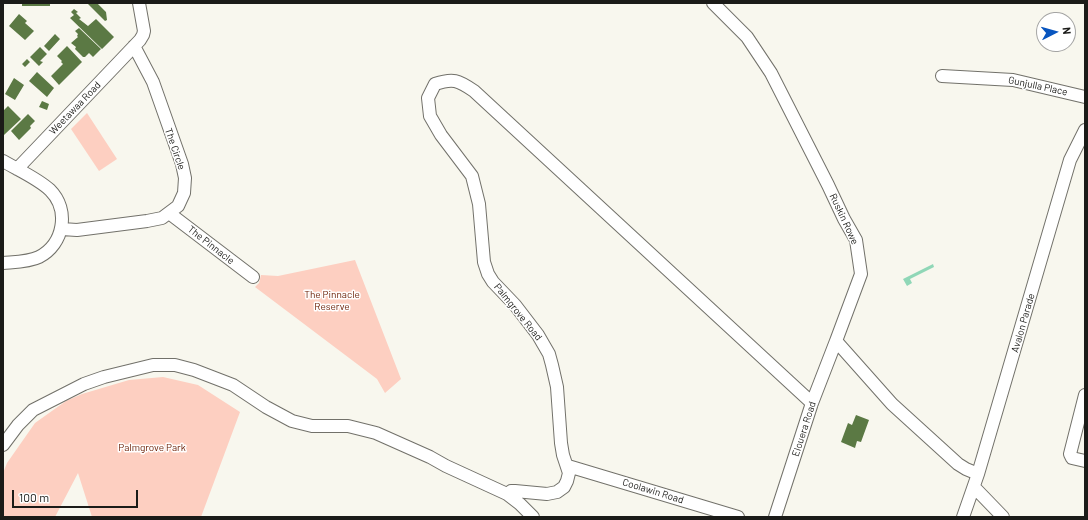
<!DOCTYPE html>
<style>
body{margin:0}
#map{position:relative;width:1088px;height:520px;overflow:hidden;background:#f8f7ee;font-family:Barlow,sans-serif}
canvas{display:block}
.frame{position:absolute;inset:0;border:4px solid #1b1b18;pointer-events:none}
.north{position:absolute;left:1036px;top:12px;width:40px;height:40px;box-sizing:border-box;background:#fff;border:1px solid #a4a4a3;border-radius:50%;rotate:84deg;font-size:11px;font-weight:700;line-height:16px;text-align:center;color:#1b1b18}
.north::after{content:'';display:block;margin:auto;width:14px;height:18px;background:#0855bf;clip-path:polygon(50% 0,100% 100%,50% 72%,0 100%)}
.scale{position:absolute;left:12px;top:490px;width:126px;height:18px;box-sizing:border-box;border:2px solid #1b1b18;border-top:0;padding-left:5px;font-size:12px;line-height:14px;white-space:nowrap;color:#1b1b18;-webkit-text-stroke:3px #fff;paint-order:stroke}
</style>
<div id="map">
<canvas width="1088" height="520"></canvas>
<div class="frame"></div>
<div class="north">N</div>
<div class="scale">100 m</div>
</div>
<script>
const c = document.querySelector('canvas').getContext('2d');
c.lineJoin = 'round';
function fill(path, color) { c.fillStyle = color; c.fill(path, 'evenodd'); }
function stroke(path, color, width, dash) { c.strokeStyle = color; c.lineWidth = width; c.lineCap = dash ? 'butt' : 'round'; c.setLineDash(dash || []); c.stroke(path); }
function label(font, color, halo, rows, align = 'center') {
  c.font = font + ' Barlow,sans-serif'; c.lineWidth = 3; c.setLineDash([]); c.textBaseline = 'middle'; c.strokeStyle = halo; c.fillStyle = color; for (const [text, x, y, turn = 0] of rows) {
    c.save(); c.translate(x, y); c.rotate((+turn || 0) * Math.PI / 180); c.textAlign = isNaN(turn) ? turn : align; if (halo) c.strokeText(text, 0, 0); c.fillText(text, 0, 0); c.restore();
  }
}
fill(new Path2D(`
 M 87,113 L 117,159 L 99,171 L 71,129 Z
 M 355,260 L 401,379 L 385,393 L 377,379 L 255,287 L 259,283 L 261,275 L 278,276 Z
 M 163,377 L 198,385 L 240,412 L 201,517 L 92,517 L 78,473 L 55,517 L 3,517 L 3,473 L 7,463 L 35,423 L 66,401 L 82,394 L 129,380 Z`), '#fdcfc1');
fill(new Path2D(`
 M 933,264 L 934,267 L 910,279 L 912,283 L 907,286 L 903,279 Z`), '#90d7b7');
fill(new Path2D(`
 M 22,3 L 50,3 L 50,6 L 22,6 Z
 M 87,3 L 97,3 L 106,12 L 107,20 L 105,21 Z
 M 74,9 L 78,12 L 76,13 L 81,18 L 79,19 L 88,26 L 96,19 L 114,37 L 102,49 L 70,18 L 74,15 L 71,12 Z
 M 19,14 L 27,21 L 25,23 L 34,31 L 25,40 L 9,26 Z
 M 79,28 L 101,49 L 93,57 L 89,53 L 85,57 L 83,57 L 75,49 L 76,47 L 71,43 L 78,37 L 77,36 L 78,34 L 75,31 Z
 M 55,34 L 60,39 L 49,51 L 44,46 Z
 M 67,46 L 82,62 L 59,85 L 51,76 L 63,64 L 61,62 L 62,61 L 57,56 Z
 M 40,47 L 47,54 L 40,61 L 43,62 L 39,66 L 30,57 Z
 M 27,59 L 30,62 L 25,67 L 22,64 Z
 M 37,72 L 54,88 L 47,97 L 29,81 Z
 M 14,78 L 24,85 L 15,100 L 5,94 Z
 M 42,101 L 49,104 L 47,110 L 39,107 Z
 M 8,106 L 21,119 L 4,135 L 3,111 Z
 M 28,114 L 35,121 L 30,126 L 31,128 L 19,140 L 11,131 Z
 M 856,415 L 869,420 L 861,442 L 857,441 L 855,448 L 841,442 L 848,423 L 852,425 Z`), '#5b7944');
const minor = new Path2D(`
 M 713,3 L 747,37 L 771,73 L 828,185 L 844,219 L 856,240 L 861,274 L 836,341 L 892,404 L 958,464 L 966,469 L 978,474
 M 942,76 L 1013,80 L 1085,97
 M 3,161 C 18,170 37,178 50,190 C 70,210 64,244 39,257 C 29,262 14,262 3,263
 M 17,169 L 140,40 L 143,35 L 144,31 L 139,3
 M 169,213 L 253,277
 M 62,229 L 77,230 L 147,221 L 162,218 L 178,206 L 184,193 L 185,178 L 182,164 L 153,82 L 134,46
 M 1085,395 L 1070,454 L 1072,458 L 1085,461
 M 3,445 L 18,425 L 33,410 L 84,384 L 104,377 L 153,365 L 175,365 L 194,370 L 233,385 L 266,407 L 292,421 L 312,426 L 348,426 L 376,433 L 430,457 L 446,466 L 507,494 L 511,491 L 515,491 L 547,494 L 557,492 L 564,487 L 567,481 L 569,473 L 563,455 L 561,443 L 557,387 L 552,365 L 549,354 L 538,335 L 515,305 L 493,282 L 488,274 L 484,262 L 479,204 L 472,176 L 441,135 L 430,116 L 428,98 L 435,84 C 453,78 458,80 474,91 L 812,403
 M 568,466 L 738,517
 M 974,487 L 1003,517
 M 507,494 L 520,504 L 533,517
 M 775,517 L 812,403 L 836,341
 M 963,517 L 978,474 L 1070,160 L 1085,130`);
stroke(minor, '#72716a', 14);
stroke(minor, '#fff', 12);
label('10px', '#1b1b18', '#fff', [
 ["Gunjulla Place",1038,86,12],
 ["Weetawaa Road",75,108,-46],
 ["The Circle",175,149,71],
 ["Ruskin Rowe",844,219,65],
 ["The Pinnacle",211,245,38],
 ["Palmgrove Road",518,312,51],
 ["Avalon Parade",1023,323,-74],
 ["Elouera Road",804,429,-72],
 ["Coolawin Road",653,491,17]
]);
label('10px', '#681b00', '#fff', [
 ["The Pinnacle",332,295],
 ["Reserve",332,307],
 ["Palmgrove Park",152,448]
]);
</script>
